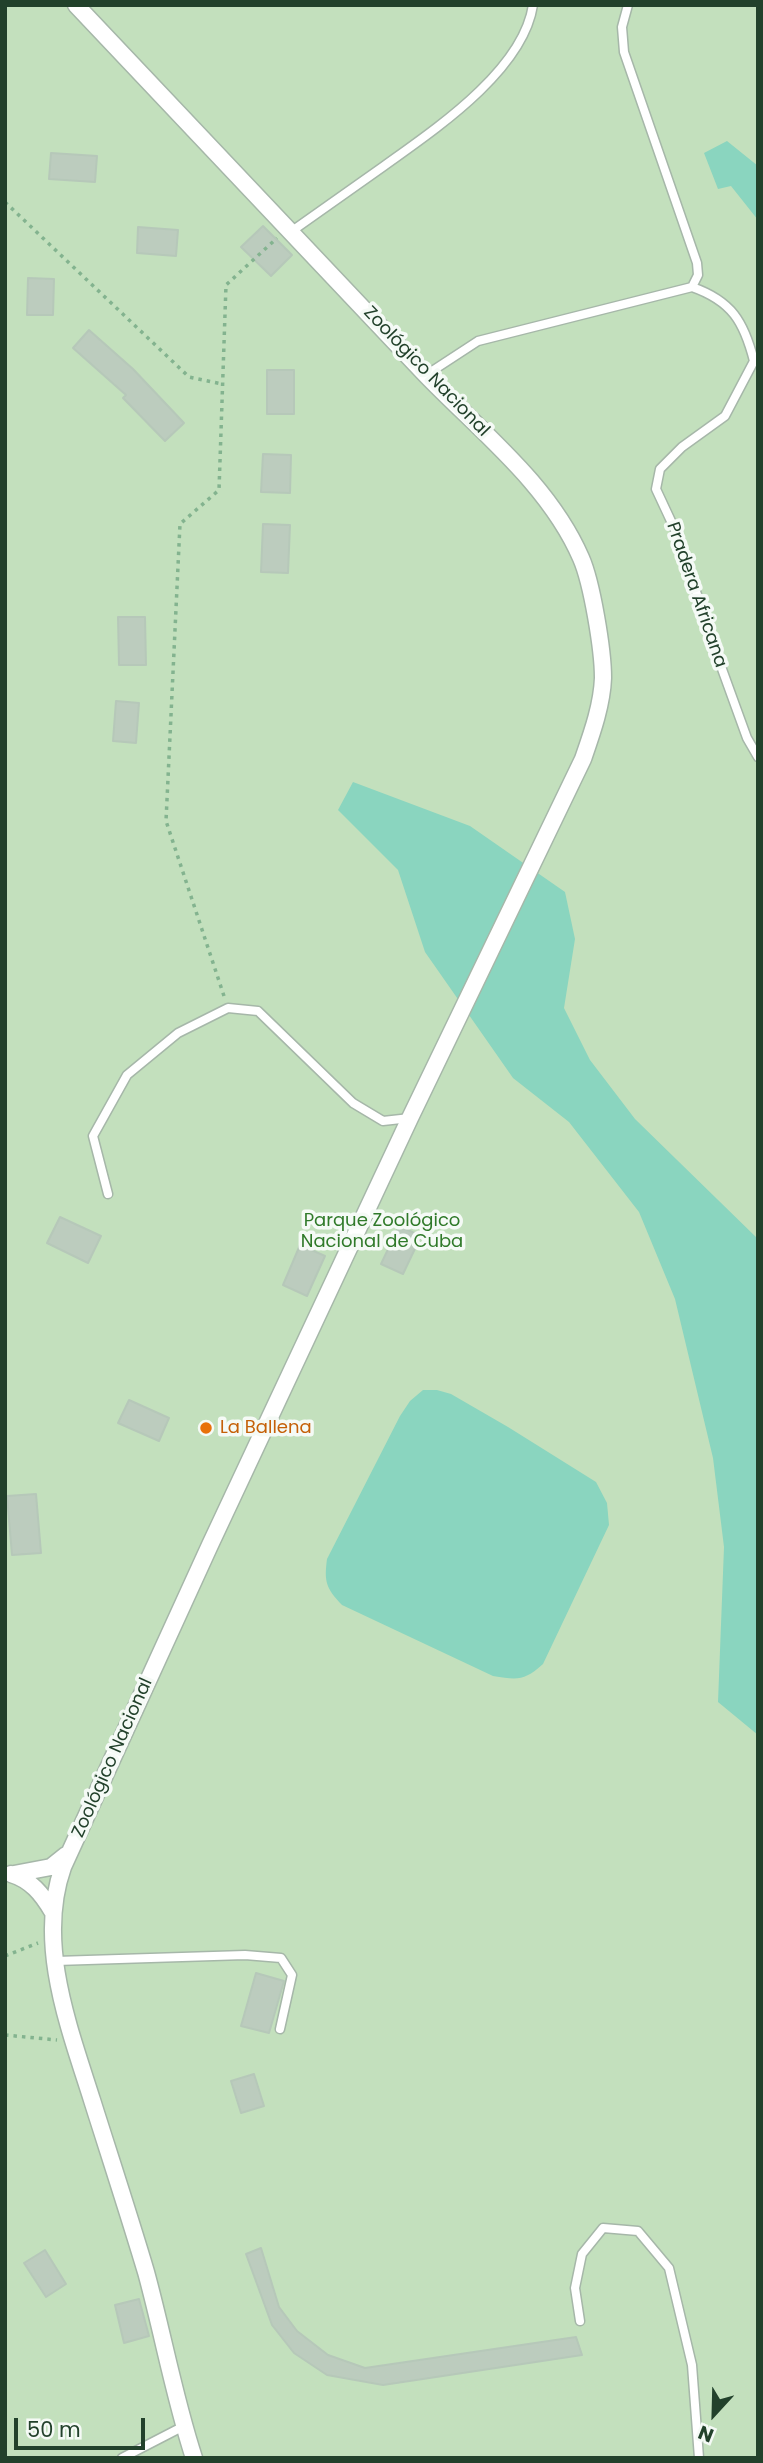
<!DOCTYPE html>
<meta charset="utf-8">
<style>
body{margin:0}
#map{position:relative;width:763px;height:2463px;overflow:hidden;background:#e4eee5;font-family:Poppins,sans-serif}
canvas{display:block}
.frame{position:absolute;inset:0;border:7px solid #22412b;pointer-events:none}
.north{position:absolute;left:679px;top:2379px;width:70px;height:70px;-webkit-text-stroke:5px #f5faf6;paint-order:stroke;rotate:202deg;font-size:19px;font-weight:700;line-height:28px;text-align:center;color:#22412b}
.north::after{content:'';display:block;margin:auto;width:24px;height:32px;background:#22412b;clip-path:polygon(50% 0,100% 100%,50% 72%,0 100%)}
.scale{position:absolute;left:14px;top:2418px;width:131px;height:32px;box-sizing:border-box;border:4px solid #22412b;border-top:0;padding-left:9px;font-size:21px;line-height:24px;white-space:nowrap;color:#22412b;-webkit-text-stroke:5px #f5faf6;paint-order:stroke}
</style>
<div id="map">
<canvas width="763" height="2463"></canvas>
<div class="frame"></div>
<div class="north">N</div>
<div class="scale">50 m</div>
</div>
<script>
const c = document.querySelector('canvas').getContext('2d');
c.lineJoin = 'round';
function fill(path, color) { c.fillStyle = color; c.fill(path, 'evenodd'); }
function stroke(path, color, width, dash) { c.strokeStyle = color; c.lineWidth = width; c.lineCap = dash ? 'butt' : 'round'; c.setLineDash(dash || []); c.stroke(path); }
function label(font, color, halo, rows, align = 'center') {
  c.font = font + ' Poppins,sans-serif'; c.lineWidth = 7; c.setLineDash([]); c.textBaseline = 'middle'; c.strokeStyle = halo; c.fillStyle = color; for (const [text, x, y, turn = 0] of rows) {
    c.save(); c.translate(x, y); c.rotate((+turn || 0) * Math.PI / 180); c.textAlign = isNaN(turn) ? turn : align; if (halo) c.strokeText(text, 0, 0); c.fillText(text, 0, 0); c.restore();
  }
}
fill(new Path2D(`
 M 5,5 L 758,5 L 758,2458 L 5,2458 Z`), '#c3e0bd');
fill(new Path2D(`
 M 727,141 L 758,166 L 758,220 L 731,186 L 718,189 L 704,153 Z
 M 353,782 L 470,826 L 565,892 L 575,939 L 564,1008 L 590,1060 L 635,1119 L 758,1239 L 758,1735 L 718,1702 L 724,1547 L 713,1458 L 675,1299 L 639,1212 L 569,1122 L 513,1078 L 425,952 L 398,870 L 338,810 Z
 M 423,1390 L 437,1390 L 451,1394 L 508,1427 L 596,1482 L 607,1503 L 609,1525 L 543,1664 C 524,1681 518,1680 493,1676 L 342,1605 C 326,1588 324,1582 327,1559 L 400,1416 L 410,1401 Z`), '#8ad5bf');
const building = new Path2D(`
 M 51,153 L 97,156 L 95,182 L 49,179 Z
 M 263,226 L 292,255 L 271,276 L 241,247 Z
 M 138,227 L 178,230 L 176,256 L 137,253 Z
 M 28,278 L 54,279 L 53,315 L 27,315 Z
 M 89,330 L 133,369 L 184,423 L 165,441 L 123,398 L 126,395 L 73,348 Z
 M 267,370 L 294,370 L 294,414 L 267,414 Z
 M 263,454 L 291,455 L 290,493 L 261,492 Z
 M 263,524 L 290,525 L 288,573 L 261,572 Z
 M 118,617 L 145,617 L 146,665 L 119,665 Z
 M 116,701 L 139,703 L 136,743 L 113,741 Z
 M 60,1217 L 101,1236 L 88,1263 L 47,1243 Z
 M 399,1226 L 421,1236 L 403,1274 L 381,1264 Z
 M 300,1245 L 325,1256 L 307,1296 L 283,1285 Z
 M 129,1400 L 169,1418 L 159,1441 L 118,1423 Z
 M 36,1494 L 41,1553 L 12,1555 L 7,1496 Z
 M 256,1973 L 284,1981 L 269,2033 L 241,2026 Z
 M 254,2074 L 264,2106 L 241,2113 L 231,2081 Z
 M 261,2248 L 279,2307 L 297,2331 L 328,2355 L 365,2368 L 576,2337 L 582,2355 L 383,2385 L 327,2375 L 294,2353 L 272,2325 L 246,2254 Z
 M 45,2250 L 66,2284 L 46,2297 L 24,2263 Z
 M 139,2299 L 149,2336 L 124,2343 L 115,2305 Z`);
fill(building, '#bcccbe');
stroke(building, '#b6c8b9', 2);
const lane = new Path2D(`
 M 628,5 L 622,27 L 624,52 L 697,263 L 698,275 L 692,287
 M 292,231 C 323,209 353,188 384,166 C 434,130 523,71 533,5
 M 426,375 L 478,341 L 692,287 C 732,301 744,322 754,361 L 725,416 L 682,447 L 660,469 L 656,489 L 677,534 L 718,658 L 747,738 L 758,757
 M 108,1194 L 93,1136 L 127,1075 L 178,1033 L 228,1008 L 258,1011 L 353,1103 L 383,1121 L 410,1118
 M 56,1961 L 245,1955 L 281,1958 L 292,1975 L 280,2029
 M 580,2321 L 575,2288 L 582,2254 L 603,2228 L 638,2231 L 669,2268 L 692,2365 L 699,2458
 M 122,2458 L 184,2426`);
const street = new Path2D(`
 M 76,5 C 193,128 309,251 425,374 C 480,431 549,484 581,558 C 592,583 603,650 603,678 C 602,705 592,733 583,759 L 410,1118 L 210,1545 L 63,1867 C 36,1943 69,2027 92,2100 C 110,2157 129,2215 146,2272 C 163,2334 174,2397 194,2458
 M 11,1874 C 31,1880 42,1894 52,1911
 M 14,1874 L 51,1867 L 66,1855`);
stroke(lane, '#a6b7a9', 11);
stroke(street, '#a6b7a9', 19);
stroke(new Path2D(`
 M 5,202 L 189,377 L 222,384
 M 224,996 L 166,821 L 180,524 L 219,490 L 226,285 L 277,238
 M 5,1956 L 38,1943
 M 5,2035 L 57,2040`), '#83b38f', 3.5, [3.5, 5]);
stroke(lane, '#fff', 8);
stroke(street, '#fff', 16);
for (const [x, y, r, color] of [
 [206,1428,7,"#e8710a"]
]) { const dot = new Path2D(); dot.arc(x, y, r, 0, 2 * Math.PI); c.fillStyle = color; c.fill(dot); stroke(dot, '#f5faf6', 2.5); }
label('18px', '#22412b', '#f5faf6', [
 ["Zoológico Nacional",426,372,46],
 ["Pradera Africana",696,595,71],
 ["Zoológico Nacional",113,1758,-66]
]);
label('18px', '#307a2a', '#f5faf6', [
 ["Parque Zoológico",382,1221],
 ["Nacional de Cuba",382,1242]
]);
label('18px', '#c56008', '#f5faf6', [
 ["La Ballena",220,1428]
], 'left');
</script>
